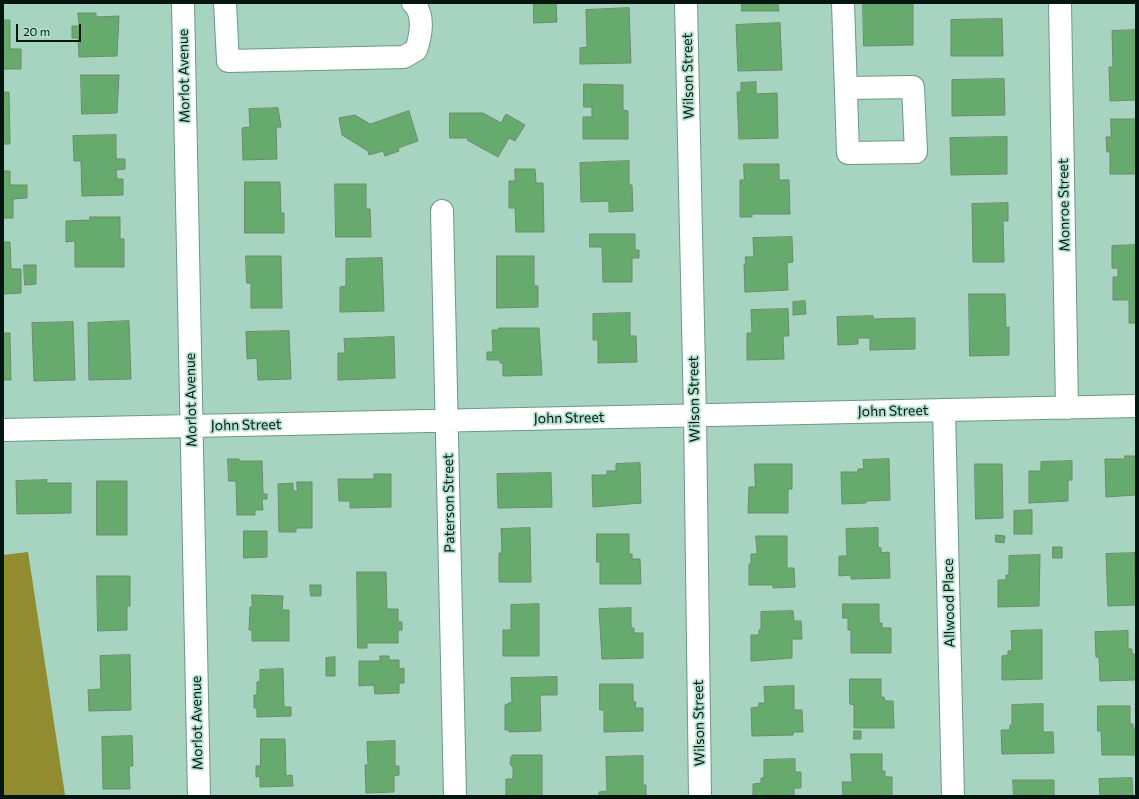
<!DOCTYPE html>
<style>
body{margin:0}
#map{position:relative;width:1139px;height:799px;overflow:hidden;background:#a7d4c0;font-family:Commissioner,sans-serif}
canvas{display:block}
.frame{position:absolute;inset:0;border:4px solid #051610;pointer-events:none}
.scale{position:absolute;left:16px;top:24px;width:65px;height:18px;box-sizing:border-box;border:2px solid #051610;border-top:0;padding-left:5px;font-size:12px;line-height:14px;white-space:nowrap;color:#051610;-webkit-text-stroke:3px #b3e1cd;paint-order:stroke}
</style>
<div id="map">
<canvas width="1139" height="799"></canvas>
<div class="frame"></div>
<div class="scale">20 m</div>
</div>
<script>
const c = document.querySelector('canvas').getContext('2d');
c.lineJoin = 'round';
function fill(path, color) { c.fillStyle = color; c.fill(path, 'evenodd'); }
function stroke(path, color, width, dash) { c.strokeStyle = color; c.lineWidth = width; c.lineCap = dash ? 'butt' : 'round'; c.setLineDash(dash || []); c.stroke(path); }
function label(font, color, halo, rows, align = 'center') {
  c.font = font + ' Commissioner,sans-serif'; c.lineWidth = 3.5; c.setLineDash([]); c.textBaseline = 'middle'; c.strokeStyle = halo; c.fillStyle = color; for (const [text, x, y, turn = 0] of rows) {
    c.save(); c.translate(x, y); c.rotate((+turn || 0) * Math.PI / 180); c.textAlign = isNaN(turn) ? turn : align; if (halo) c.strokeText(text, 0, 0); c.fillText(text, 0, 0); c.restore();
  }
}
fill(new Path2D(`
 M 28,552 L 65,795 L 69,796 L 3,796 L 3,555 Z`), '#918c2f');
const building = new Path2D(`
 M 534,3 L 556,3 L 557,22 L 534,23 Z
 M 742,3 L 778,3 L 779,11 L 742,11 Z
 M 863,3 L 913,3 L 913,45 L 864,46 Z
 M 629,8 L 631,63 L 580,64 L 580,48 L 587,47 L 586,10 Z
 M 78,13 L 96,13 L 96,17 L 119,16 L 117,56 L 79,57 L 78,38 L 72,38 L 72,26 L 79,26 Z
 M 1002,19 L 1003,56 L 951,56 L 951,20 Z
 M 3,20 L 10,20 L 10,49 L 21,49 L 21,69 L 3,69 Z
 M 780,23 L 782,70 L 738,71 L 736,25 Z
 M 1136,30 L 1136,100 L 1110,101 L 1109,67 L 1113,67 L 1112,31 Z
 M 81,75 L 119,75 L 117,113 L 82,114 Z
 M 1004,79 L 1005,115 L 952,116 L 952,80 Z
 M 756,82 L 756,94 L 777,93 L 778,138 L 739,139 L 737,92 L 741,92 L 741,83 Z
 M 584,84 L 623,85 L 623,110 L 628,111 L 628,139 L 583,139 L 583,117 L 592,117 L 592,107 L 584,107 Z
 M 3,92 L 9,92 L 10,144 L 3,144 Z
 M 278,108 L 281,127 L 276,127 L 277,159 L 243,160 L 242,128 L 250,127 L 249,109 Z
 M 409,111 L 418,141 L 398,148 L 399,151 L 385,156 L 383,151 L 369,155 L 368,151 L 342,135 L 339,118 L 355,115 L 370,124 Z
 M 450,113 L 483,113 L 501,123 L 506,114 L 525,125 L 515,141 L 509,138 L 498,157 L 467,140 L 469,138 L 450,138 Z
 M 1111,119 L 1136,119 L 1136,174 L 1110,174 L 1110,152 L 1107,152 L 1106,137 L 1111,137 Z
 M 116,135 L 116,159 L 125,159 L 125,169 L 116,170 L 117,179 L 123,179 L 123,195 L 82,196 L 81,161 L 74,161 L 73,136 Z
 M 1007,137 L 1007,174 L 951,175 L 950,138 Z
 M 629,161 L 629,185 L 632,185 L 633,211 L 609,212 L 609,201 L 581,202 L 580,163 Z
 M 744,164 L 779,164 L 779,180 L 789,180 L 790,214 L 752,214 L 752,217 L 740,217 L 740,180 L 744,180 Z
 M 515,169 L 535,169 L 536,183 L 543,183 L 544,232 L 516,232 L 515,208 L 509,208 L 509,181 L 515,181 Z
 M 3,171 L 10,171 L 10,185 L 27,185 L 27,198 L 13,199 L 13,218 L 3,218 Z
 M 245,182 L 280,182 L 281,213 L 284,213 L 284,233 L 245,233 Z
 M 335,184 L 366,184 L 366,209 L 370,209 L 371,237 L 336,237 Z
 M 1008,203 L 1008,221 L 1003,221 L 1004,262 L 973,262 L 972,204 Z
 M 90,217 L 120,217 L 120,239 L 124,239 L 124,267 L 75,267 L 75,241 L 66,242 L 66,221 L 90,220 Z
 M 590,234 L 635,234 L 635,250 L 639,250 L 639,258 L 632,258 L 632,282 L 603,282 L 602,247 L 590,247 Z
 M 792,237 L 793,262 L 787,263 L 788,290 L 745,292 L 744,264 L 746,264 L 745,257 L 754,257 L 753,238 Z
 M 3,242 L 10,242 L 11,269 L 21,269 L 21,293 L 3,294 Z
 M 1136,245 L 1136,323 L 1129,323 L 1129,300 L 1113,300 L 1113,277 L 1118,277 L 1118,268 L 1112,268 L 1112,246 Z
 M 246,256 L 281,256 L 282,308 L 251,308 L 251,283 L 247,283 Z
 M 497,256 L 534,256 L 534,286 L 538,286 L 538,307 L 497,308 Z
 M 382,258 L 384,311 L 340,312 L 340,287 L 346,286 L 346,259 Z
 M 24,265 L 36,265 L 36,284 L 25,285 Z
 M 969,294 L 1005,294 L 1006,328 L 1009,327 L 1009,355 L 970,356 Z
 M 805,301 L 806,314 L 793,315 L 793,302 Z
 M 788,309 L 789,336 L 783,336 L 784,359 L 747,360 L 747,333 L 752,333 L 751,310 Z
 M 630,313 L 630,336 L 636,336 L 637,362 L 598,363 L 598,340 L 593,340 L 593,314 Z
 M 873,316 L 873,319 L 915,318 L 915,349 L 870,350 L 870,338 L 858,338 L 858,344 L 838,345 L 837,317 Z
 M 129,321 L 131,379 L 89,380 L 88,323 Z
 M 73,322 L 75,380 L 34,381 L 32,323 Z
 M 499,328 L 539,328 L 542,375 L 503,376 L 503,363 L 500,363 L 500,360 L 487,360 L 487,352 L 493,352 L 492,330 L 499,330 Z
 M 289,331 L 291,379 L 258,380 L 257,358 L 247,359 L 246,332 Z
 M 3,333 L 10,333 L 11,380 L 3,380 Z
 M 394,337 L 395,378 L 338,380 L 338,353 L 345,353 L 344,339 Z
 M 1125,456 L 1136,456 L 1136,495 L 1106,497 L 1105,459 L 1125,459 Z
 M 228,459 L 239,459 L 239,461 L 262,461 L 263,494 L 267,494 L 267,499 L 262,499 L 263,510 L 255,510 L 255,515 L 237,515 L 236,481 L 229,481 Z
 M 889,459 L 890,500 L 866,501 L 866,503 L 842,504 L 841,472 L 858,472 L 858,469 L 864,469 L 863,460 Z
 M 1072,461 L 1072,480 L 1068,480 L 1068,501 L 1029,503 L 1029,471 L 1041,471 L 1041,462 Z
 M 640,463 L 641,503 L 593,507 L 592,475 L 607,475 L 607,471 L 616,471 L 616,464 Z
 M 755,464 L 792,464 L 792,489 L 788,489 L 788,513 L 748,513 L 749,487 L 755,487 Z
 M 975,464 L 1002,464 L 1003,518 L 976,519 Z
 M 551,473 L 552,507 L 498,508 L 497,474 Z
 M 374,474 L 391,474 L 391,507 L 350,508 L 350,501 L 339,501 L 338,479 L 374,479 Z
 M 47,480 L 46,483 L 71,483 L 71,513 L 17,514 L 16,481 Z
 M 97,481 L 127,481 L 127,535 L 97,535 Z
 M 297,482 L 312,482 L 312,528 L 296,528 L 296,532 L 279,532 L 278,484 L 293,483 L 293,491 L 297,491 Z
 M 1032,510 L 1032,534 L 1014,534 L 1014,511 Z
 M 530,528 L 531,582 L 499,582 L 499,553 L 502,553 L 501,529 Z
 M 878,528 L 878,547 L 881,548 L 881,553 L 889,552 L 890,578 L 851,579 L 851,575 L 839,576 L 839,556 L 847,556 L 846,529 Z
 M 244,531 L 267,531 L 267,557 L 244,558 Z
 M 597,534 L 629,534 L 629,554 L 632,554 L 632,559 L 640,559 L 641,584 L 600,584 L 600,562 L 597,562 Z
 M 996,535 L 1005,536 L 1004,543 L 996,542 Z
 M 756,536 L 787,536 L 787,568 L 794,568 L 795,587 L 773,588 L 773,585 L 749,585 L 749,564 L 751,564 L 751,554 L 757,554 Z
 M 1053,547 L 1062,547 L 1062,558 L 1053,558 Z
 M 1135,553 L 1136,605 L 1108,606 L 1106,554 Z
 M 1040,555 L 1039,606 L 998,607 L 998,580 L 1006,580 L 1006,575 L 1009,575 L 1009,556 Z
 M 357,572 L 386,572 L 387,609 L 398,609 L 398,622 L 402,622 L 402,630 L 398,630 L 398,643 L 367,643 L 367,648 L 358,648 Z
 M 97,576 L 130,576 L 130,606 L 127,606 L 127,630 L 98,631 Z
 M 310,585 L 321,585 L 321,596 L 311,596 Z
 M 252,595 L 283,596 L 282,610 L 289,610 L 289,641 L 252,641 L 252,630 L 249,630 L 250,607 L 252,607 Z
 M 539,604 L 539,656 L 503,656 L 503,630 L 511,630 L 511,605 Z
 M 843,604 L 879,604 L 879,623 L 882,623 L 882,628 L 891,628 L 891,653 L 851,653 L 851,630 L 848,630 L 848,618 L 843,618 Z
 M 631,608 L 631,628 L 634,628 L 634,633 L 643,633 L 643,658 L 602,659 L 599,609 Z
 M 793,611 L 794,621 L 801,621 L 802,639 L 792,639 L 792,658 L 751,661 L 751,635 L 759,635 L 759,630 L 761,630 L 761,612 Z
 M 1042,630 L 1042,679 L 1002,680 L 1002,656 L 1008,655 L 1008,651 L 1012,651 L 1011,631 Z
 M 1128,631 L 1128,649 L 1132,649 L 1132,654 L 1136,654 L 1136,680 L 1100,681 L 1099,657 L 1096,657 L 1095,632 Z
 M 130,655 L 131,710 L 89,711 L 88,690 L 101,689 L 100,656 Z
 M 380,656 L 389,656 L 389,660 L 399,660 L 399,669 L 404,668 L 404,683 L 399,683 L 399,693 L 375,694 L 374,685 L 359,686 L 359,661 L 380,661 Z
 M 335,657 L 335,676 L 326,676 L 326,658 Z
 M 283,669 L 284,707 L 291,707 L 291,716 L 257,717 L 257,708 L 254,708 L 254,695 L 257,695 L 257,682 L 260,682 L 260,670 Z
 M 557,677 L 557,695 L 540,695 L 541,731 L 509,732 L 509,730 L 505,730 L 505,705 L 512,702 L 511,678 Z
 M 850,679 L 881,679 L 881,697 L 884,697 L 885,701 L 893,701 L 894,728 L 854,728 L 854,705 L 850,704 Z
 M 600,684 L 633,684 L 633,702 L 636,702 L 635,708 L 643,708 L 643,731 L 604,732 L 604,710 L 600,710 Z
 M 794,686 L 794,710 L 802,710 L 803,732 L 793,732 L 793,735 L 752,736 L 751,708 L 759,707 L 759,703 L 765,703 L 764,687 Z
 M 1043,704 L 1043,732 L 1053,732 L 1054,753 L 1002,754 L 1001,730 L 1010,730 L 1010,725 L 1012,725 L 1012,705 Z
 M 1098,706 L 1130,706 L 1130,724 L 1133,724 L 1133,728 L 1136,728 L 1136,755 L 1102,755 L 1101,731 L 1098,731 Z
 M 854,731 L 861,731 L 861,739 L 854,739 Z
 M 132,736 L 133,766 L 129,766 L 130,789 L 103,789 L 102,737 Z
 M 261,739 L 285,739 L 286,776 L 292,775 L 293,786 L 260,787 L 260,776 L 256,777 L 256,766 L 260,766 Z
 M 395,741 L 395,766 L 399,766 L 399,775 L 394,776 L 394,792 L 366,793 L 365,765 L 368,765 L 367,742 Z
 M 851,754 L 882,754 L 882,771 L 885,771 L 885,777 L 892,777 L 892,796 L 843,796 L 842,782 L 852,782 Z
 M 513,755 L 542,755 L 542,796 L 506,796 L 506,779 L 513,779 L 513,768 L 510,764 L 511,757 Z
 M 643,756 L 643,785 L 646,785 L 646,796 L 599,796 L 599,792 L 607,791 L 606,757 Z
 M 795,759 L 795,772 L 801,772 L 801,788 L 794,788 L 794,796 L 753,796 L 753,784 L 761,783 L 761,778 L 764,778 L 764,760 Z
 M 1132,778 L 1133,796 L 1100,796 L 1099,779 Z
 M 1013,780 L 1054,780 L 1054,796 L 1014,796 Z`);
fill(building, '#66ab6d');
stroke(building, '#6c8b6f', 1);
const minor = new Path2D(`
 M 183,3 L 199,796
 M 225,3 L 228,61 L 404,57 L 416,50 C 421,36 425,14 413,3
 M 686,3 L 695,415 L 700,796
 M 843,3 L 848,153 L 916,152 L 913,87 L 846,88
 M 1060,3 L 1067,408
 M 442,211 L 455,796
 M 944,410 L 953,796
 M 3,430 L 1136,406`);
stroke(minor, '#6c9886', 24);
stroke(minor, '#fff', 22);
label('14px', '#051610', '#b3e1cd', [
 ["Morlot Avenue",184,76,-91],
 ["Wilson Street",688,76,-91],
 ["Monroe Street",1064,205,-91],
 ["Wilson Street",694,399,-91],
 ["Morlot Avenue",191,400,-91],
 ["John Street",893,411,-1],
 ["John Street",569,418,-1],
 ["John Street",246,425,-1],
 ["Paterson Street",449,503,-91],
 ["Allwood Place",949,603,-91],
 ["Morlot Avenue",197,723,-91],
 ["Wilson Street",699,723,-91]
]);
</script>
